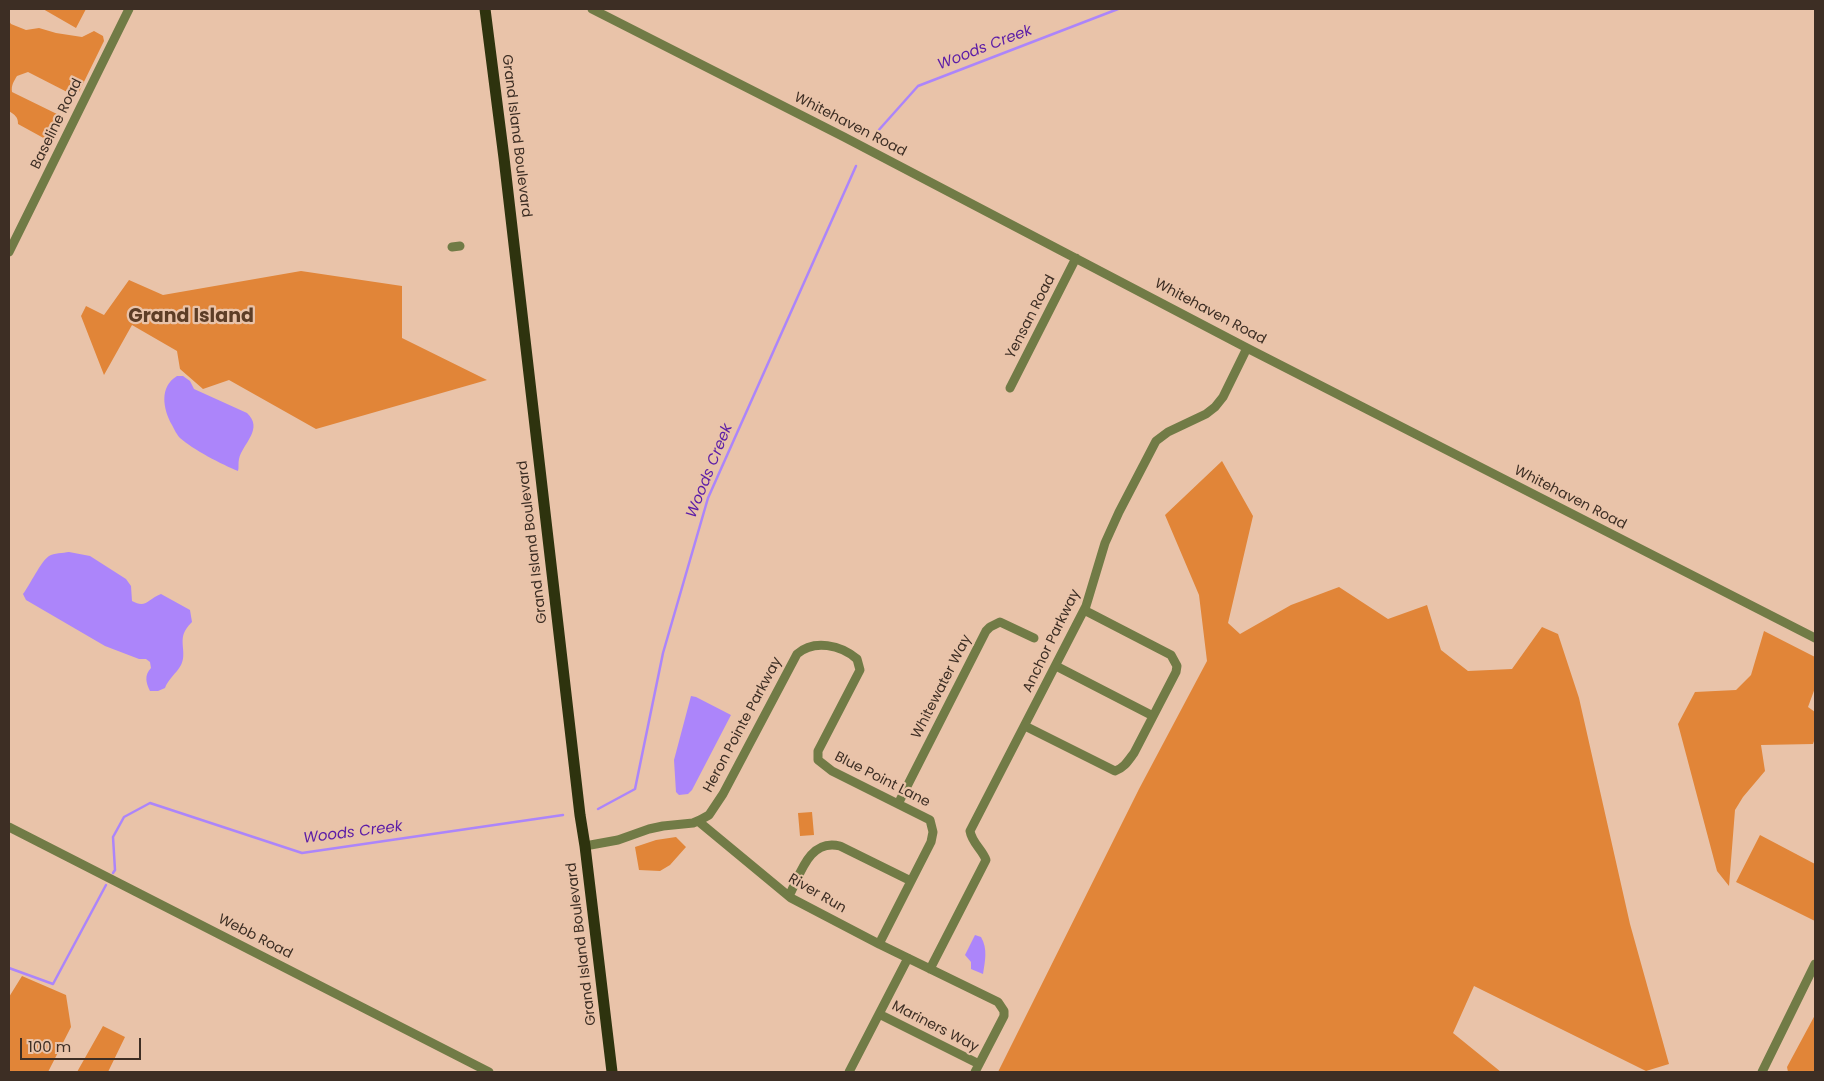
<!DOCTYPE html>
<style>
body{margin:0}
#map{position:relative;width:1824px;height:1081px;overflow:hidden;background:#e9c3a9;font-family:Poppins,sans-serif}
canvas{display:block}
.frame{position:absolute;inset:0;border:10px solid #3d2e24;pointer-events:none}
.scale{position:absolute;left:20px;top:1038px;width:121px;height:22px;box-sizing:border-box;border:2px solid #3d2e24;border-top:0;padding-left:6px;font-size:15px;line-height:18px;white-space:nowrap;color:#3d2e24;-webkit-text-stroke:4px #e9c3a9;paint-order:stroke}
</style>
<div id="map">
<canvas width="1824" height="1081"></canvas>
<div class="frame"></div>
<div class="scale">100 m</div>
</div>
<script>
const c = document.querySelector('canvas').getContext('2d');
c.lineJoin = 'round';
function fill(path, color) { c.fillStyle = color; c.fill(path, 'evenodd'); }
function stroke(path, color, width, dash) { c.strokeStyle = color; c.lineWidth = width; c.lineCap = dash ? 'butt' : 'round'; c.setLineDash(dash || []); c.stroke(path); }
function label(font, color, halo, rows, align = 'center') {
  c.font = font + ' Poppins,sans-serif'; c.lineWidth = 4.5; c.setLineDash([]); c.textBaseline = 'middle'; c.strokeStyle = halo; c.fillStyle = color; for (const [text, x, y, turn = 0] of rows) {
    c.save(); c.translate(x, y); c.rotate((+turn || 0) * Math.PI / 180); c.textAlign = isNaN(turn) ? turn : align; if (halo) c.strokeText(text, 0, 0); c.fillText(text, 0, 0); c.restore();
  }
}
fill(new Path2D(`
 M 43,9 L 86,9 L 76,28 Z
 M 9,21 L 11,24 L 26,30 L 39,28 L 56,33 L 82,37 L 94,31 L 103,36 L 104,41 L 79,92 L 71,94 L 28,72 L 17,76 C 14,81 11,85 12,92 L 59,115 L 49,141 L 18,124 C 18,117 15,115 9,111 Z
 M 301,271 L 402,286 L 402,338 L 487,380 L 316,429 L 229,380 L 203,389 L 180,369 L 177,351 L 132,325 L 104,375 L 81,316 L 86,306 L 104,315 L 129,280 L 163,295 Z
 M 1222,461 L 1253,516 L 1228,623 L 1240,634 L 1291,605 L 1339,587 L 1388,619 L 1427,605 L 1441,650 L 1468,671 L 1512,669 L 1542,627 L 1558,634 L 1579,698 L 1630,924 L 1669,1064 L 1646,1071 L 1474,986 L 1453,1033 L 1501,1072 L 998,1072 L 1139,789 L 1207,661 L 1199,595 L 1165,515 Z
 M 1764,631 L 1815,657 L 1815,688 L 1808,707 L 1815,712 L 1815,738 L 1813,744 L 1761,745 L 1765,771 L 1743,797 L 1735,810 L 1729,886 L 1717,871 L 1678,724 L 1695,692 L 1736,690 L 1751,675 Z
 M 812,812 L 814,835 L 800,836 L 798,813 Z
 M 1760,835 L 1815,864 L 1815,921 L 1736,882 Z
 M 676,837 L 686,847 L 670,865 L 660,871 L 639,870 L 635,847 L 656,840 Z
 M 22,976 L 66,995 L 71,1027 L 48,1072 L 9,1072 L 9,997 Z
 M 1815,1015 L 1815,1072 L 1788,1072 L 1787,1067 Z
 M 103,1026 L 125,1037 L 108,1072 L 77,1072 Z`), '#e18538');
fill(new Path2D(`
 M 177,376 L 183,376 L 190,381 L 194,389 L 247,413 C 264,429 243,443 239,459 C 238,463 239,468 238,471 C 223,465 192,449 180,438 C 177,435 174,429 172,425 C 163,409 159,387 177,376 Z
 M 69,552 L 90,556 L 126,579 L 131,586 L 132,601 C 146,609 148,599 161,594 L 190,610 L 192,622 C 190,624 187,627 185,631 C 179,641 187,654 181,665 C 176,674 168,679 165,688 L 158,691 L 150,691 C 146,683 144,675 151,668 L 150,662 L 146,659 L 139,659 L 105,646 L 26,600 L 23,594 C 30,585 41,561 49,556 C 54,553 63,553 69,552 Z
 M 691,696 L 696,697 L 731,715 L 692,790 L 688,794 L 679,795 L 676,792 L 674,760 Z
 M 975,935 L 981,937 C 988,949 985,961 983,974 L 971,969 L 971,962 L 965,955 Z`), '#ac85fa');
stroke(new Path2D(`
 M 877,132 L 918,86 L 1118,9
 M 598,809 L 635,789 L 663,653 L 708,498 L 856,166
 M 113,873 L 115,870 L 113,837 L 124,817 L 150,803 L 302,853 L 563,815
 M 9,968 L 53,984 L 106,885`), '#ac85fa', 2.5);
stroke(new Path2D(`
 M 592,9 L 844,137 L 1247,348 L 1815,638
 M 452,247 L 460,246
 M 9,252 L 129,9
 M 1010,388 L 1076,258
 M 1056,666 L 1153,716
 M 1025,726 L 1115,771 C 1124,768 1128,761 1134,753 L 1176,672 L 1177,666 L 1171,655 L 1084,610
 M 898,804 L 986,631 L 990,627 L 1000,622 L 1034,638
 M 698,821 L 791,898 L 879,944 L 998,1002 L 1004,1011 L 1004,1016 L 975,1072
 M 9,827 L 489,1072
 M 585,846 L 618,840 L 649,829 L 663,826 L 693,823 L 700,820 L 709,815 L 723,794 L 797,654 C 814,639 841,645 857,659 L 860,670 L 818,751 L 818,760 L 832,771 L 930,820 L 933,832 L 931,842 L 879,944
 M 789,896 C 800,875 809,838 840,846 L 911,881
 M 930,969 L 986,860 C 982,849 972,843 970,831 L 1086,606 L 1105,543 L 1119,512 L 1156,441 L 1168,432 L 1206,414 L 1215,407 L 1223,397 L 1247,348
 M 879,1014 L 979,1064
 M 849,1072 L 908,958
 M 1762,1072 L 1815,964`), '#717b46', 9);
stroke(new Path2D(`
 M 485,9 L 504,158 L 580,815 L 585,846 L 612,1072`), '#2e330e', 11);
label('14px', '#3d2e24', '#e9c3a9', [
 ["Baseline Road",57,124,-64],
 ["Whitehaven Road",850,125,27],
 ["Grand Island Boulevard",516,136,83],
 ["Whitehaven Road",1210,312,28],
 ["Yensan Road",1031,317,-63],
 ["Whitehaven Road",1570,498,27],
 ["Grand Island Boulevard",533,542,-97],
 ["Anchor Parkway",1052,641,-64],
 ["Whitewater Way",942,687,-63],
 ["Heron Pointe Parkway",743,725,-62],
 ["Blue Point Lane",882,780,27],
 ["River Run",817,894,30],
 ["Webb Road",255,937,27],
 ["Grand Island Boulevard",582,944,-97],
 ["Mariners Way",935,1027,27]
]);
label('italic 15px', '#5c1da7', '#e9c3a9', [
 ["Woods Creek",985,48,-21],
 ["Woods Creek",710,471,-68],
 ["Woods Creek",353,833,-7]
]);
label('bold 19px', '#5c3d26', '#e9c3a9', [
 ["Grand Island",191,317]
]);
</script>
